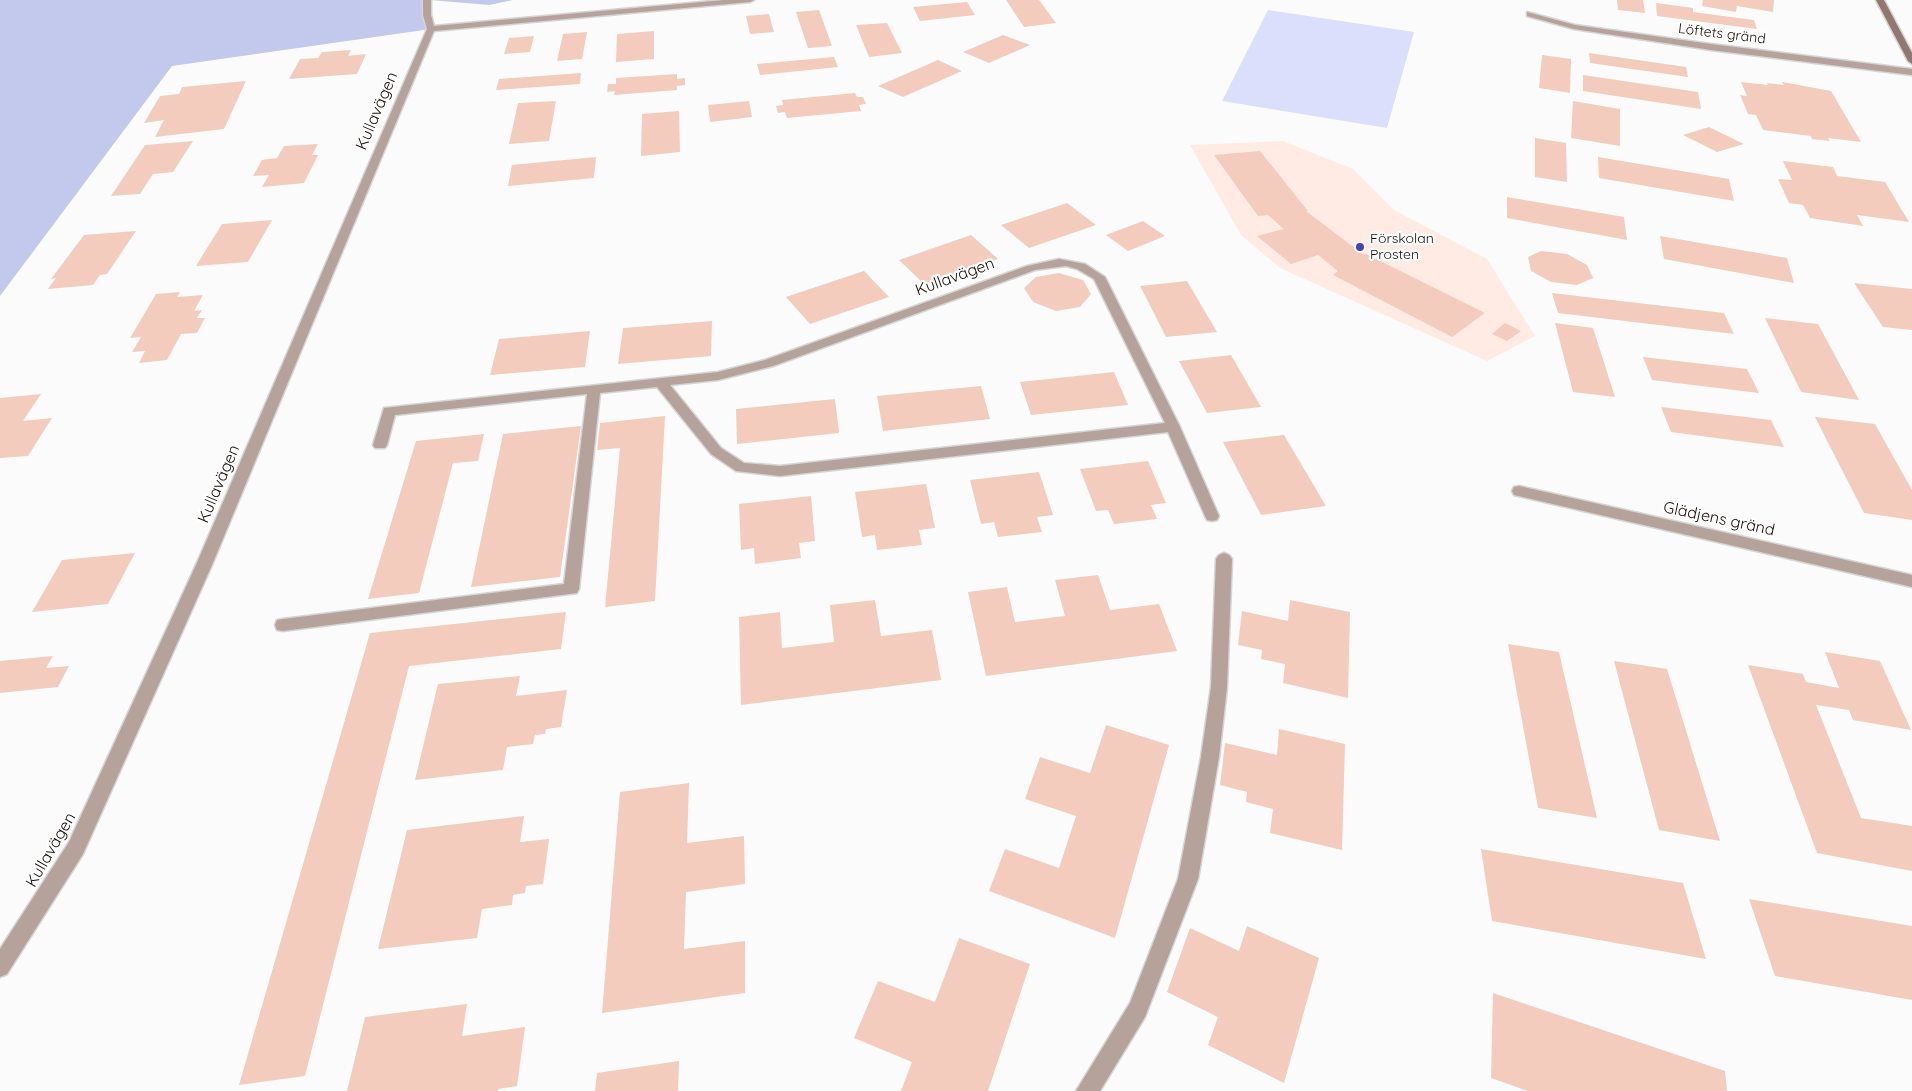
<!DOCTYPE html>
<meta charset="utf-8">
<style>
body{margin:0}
canvas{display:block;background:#fbfbfb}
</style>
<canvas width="1912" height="1091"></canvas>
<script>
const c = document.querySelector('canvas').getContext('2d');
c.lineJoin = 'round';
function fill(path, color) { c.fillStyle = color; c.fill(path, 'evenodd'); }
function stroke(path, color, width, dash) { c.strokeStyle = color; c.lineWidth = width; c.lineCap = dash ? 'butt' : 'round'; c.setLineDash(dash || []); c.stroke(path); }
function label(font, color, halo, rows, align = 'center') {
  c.font = font + ' Quicksand,sans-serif'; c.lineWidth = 4.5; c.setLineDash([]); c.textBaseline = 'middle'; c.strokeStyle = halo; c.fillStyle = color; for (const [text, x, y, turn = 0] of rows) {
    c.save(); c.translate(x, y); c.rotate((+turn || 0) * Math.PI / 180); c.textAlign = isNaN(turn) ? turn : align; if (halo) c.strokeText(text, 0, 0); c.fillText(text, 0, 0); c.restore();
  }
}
fill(new Path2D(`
 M 1283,141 L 1353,169 L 1394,210 L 1487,259 L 1535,336 L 1487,361 L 1280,268 L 1241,235 L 1190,145 Z`), '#ffebe4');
fill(new Path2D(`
 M 1268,10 L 1414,32 L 1387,128 L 1222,101 Z`), '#dbdffb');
fill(new Path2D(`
 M 0,0 L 513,0 L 489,5 L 430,0 L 431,29 L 172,66 L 0,296 Z`), '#c3c8ed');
fill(new Path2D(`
 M 1006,0 L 1039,0 L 1056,23 L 1024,27 Z
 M 1617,0 L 1643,0 L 1645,13 L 1618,10 Z
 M 1703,0 L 1774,0 L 1773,12 L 1737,6 L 1736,12 L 1702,6 Z
 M 967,2 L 975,15 L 920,21 L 913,7 Z
 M 1656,3 L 1693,8 L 1693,12 L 1754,20 L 1757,29 L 1657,16 Z
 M 819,10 L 832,46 L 808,48 L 796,12 Z
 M 769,14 L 774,32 L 750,34 L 746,16 Z
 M 887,23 L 902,53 L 869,57 L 856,25 Z
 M 654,31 L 654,59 L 616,62 L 617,34 Z
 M 587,32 L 582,59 L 557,61 L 563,34 Z
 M 1003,35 L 1030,45 L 989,63 L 963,52 Z
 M 534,36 L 530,52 L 504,54 L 509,38 Z
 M 351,50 L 348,56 L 366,54 L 357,74 L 289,79 L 300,59 L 318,58 L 322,52 Z
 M 1589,53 L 1686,67 L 1688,77 L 1590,63 Z
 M 1542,55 L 1571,59 L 1570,93 L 1539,88 Z
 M 834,57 L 838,67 L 760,75 L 757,64 Z
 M 938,60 L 962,71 L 903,97 L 878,86 Z
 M 581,73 L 580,84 L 496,90 L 499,79 Z
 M 677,74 L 677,79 L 685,78 L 685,85 L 677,86 L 677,90 L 614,95 L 615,91 L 607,92 L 608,84 L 616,84 L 616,78 Z
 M 1583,75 L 1698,92 L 1701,109 L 1583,91 Z
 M 246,81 L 224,129 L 155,137 L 164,120 L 144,123 L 160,96 L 179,94 L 182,87 Z
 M 1741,82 L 1768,85 L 1767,83 L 1784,85 L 1782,82 L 1831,91 L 1861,142 L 1828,138 L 1830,141 L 1812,139 L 1811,136 L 1763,130 L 1756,115 L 1748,114 L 1740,95 L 1747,96 Z
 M 855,93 L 857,97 L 863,97 L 866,104 L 859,105 L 861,111 L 787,118 L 785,112 L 778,113 L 776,106 L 783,105 L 782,100 Z
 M 556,101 L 549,141 L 509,144 L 518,103 Z
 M 749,101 L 752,117 L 710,122 L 708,105 Z
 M 1573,101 L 1620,109 L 1620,146 L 1571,138 Z
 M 679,111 L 680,152 L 641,156 L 642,114 Z
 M 1709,127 L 1744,144 L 1717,152 L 1683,135 Z
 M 1535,138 L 1566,143 L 1567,182 L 1535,177 Z
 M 193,141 L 173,172 L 153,174 L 140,194 L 111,196 L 145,145 Z
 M 318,144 L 312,155 L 318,155 L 304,183 L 262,187 L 269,175 L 253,176 L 262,160 L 277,158 L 284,146 Z
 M 1260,151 L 1308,211 L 1306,211 L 1364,255 L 1366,254 L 1485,313 L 1452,337 L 1333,275 L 1338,271 L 1318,255 L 1291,264 L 1257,236 L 1284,229 L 1268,215 L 1258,216 L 1214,155 Z
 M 596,157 L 594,178 L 508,186 L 512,165 Z
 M 1598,157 L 1729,179 L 1734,201 L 1599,178 Z
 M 1783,161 L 1833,167 L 1837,176 L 1885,182 L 1909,222 L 1857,215 L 1863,226 L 1810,218 L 1803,205 L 1789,203 L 1778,179 L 1792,180 Z
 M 1507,197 L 1624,217 L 1627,240 L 1507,218 Z
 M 1067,203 L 1096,225 L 1029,248 L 1001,225 Z
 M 272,220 L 248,262 L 196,266 L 222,224 Z
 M 1143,221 L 1165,236 L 1128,251 L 1106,235 Z
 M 136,231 L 107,274 L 100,275 L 93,285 L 48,289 L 56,278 L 51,279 L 84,235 Z
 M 971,235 L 998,259 L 925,285 L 899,260 Z
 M 1660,236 L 1787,258 L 1794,283 L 1664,259 Z
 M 1541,251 L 1567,254 L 1587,265 L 1593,278 L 1577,285 L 1551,282 L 1531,271 L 1528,257 Z
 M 864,271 L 889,297 L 810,324 L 786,297 Z
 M 1059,273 L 1083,280 L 1091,294 L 1080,307 L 1056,311 L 1033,302 L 1024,288 L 1036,277 Z
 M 1187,281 L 1217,332 L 1166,337 L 1140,286 Z
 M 1854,283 L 1912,289 L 1912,330 L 1883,327 Z
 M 180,292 L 177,297 L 203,295 L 194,311 L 202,310 L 197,318 L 205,318 L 197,333 L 181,334 L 167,360 L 139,363 L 145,351 L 132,352 L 141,337 L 130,338 L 156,294 Z
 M 1552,293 L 1724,313 L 1734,334 L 1558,313 Z
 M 1765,318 L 1818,324 L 1859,400 L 1801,392 Z
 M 712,321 L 711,356 L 618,364 L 623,328 Z
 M 1505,323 L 1521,331 L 1507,341 L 1492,334 Z
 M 1555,323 L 1593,328 L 1615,397 L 1573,392 Z
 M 590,331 L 585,367 L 490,375 L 499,339 Z
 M 1231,355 L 1261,407 L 1207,413 L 1179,361 Z
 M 1643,357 L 1747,369 L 1759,393 L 1652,380 Z
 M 1114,372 L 1128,405 L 1031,415 L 1020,382 Z
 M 981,386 L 990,419 L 883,431 L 877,396 Z
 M 41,394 L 23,421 L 52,418 L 28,456 L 0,458 L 0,398 Z
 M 835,399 L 839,433 L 737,444 L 736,409 Z
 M 1661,407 L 1771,420 L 1784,447 L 1671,432 Z
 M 665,416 L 655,601 L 605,607 L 620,448 L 597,450 L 600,423 Z
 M 1815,417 L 1875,424 L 1912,490 L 1912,520 L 1864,513 Z
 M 581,426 L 560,577 L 471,587 L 503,434 Z
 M 484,434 L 478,461 L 453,463 L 419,593 L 368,599 L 416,441 Z
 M 1284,435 L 1326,506 L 1261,515 L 1223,442 Z
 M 1148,461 L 1166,503 L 1151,505 L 1157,519 L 1114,524 L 1108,510 L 1096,511 L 1080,469 Z
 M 1039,472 L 1053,515 L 1037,517 L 1042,532 L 998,537 L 994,522 L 981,524 L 970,480 Z
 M 926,484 L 935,528 L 919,530 L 922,545 L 877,550 L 875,535 L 862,537 L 855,492 Z
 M 811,496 L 815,541 L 799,543 L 801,558 L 755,564 L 754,548 L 741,550 L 739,504 Z
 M 135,553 L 108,604 L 32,612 L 62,560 Z
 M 1098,575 L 1110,610 L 1159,604 L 1177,651 L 986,676 L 968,592 L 1007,587 L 1015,622 L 1065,616 L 1055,580 Z
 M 875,600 L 881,636 L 932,630 L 941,680 L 741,705 L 739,617 L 780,612 L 782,648 L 834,642 L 830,605 Z
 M 1290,600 L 1350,612 L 1348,698 L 1283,683 L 1285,664 L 1261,659 L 1262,650 L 1238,645 L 1242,611 L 1288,621 Z
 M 566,612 L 561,649 L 409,666 L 305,1076 L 239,1085 L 370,633 Z
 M 1508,644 L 1559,652 L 1597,818 L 1538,808 Z
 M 1825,652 L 1880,661 L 1911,730 L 1853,720 L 1849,710 L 1816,705 L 1861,818 L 1912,826 L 1912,871 L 1817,853 L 1748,665 L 1803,674 L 1806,682 L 1839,688 Z
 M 53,656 L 46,668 L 69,666 L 58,687 L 0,693 L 0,661 Z
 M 1614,661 L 1667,669 L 1720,841 L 1659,830 Z
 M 520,676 L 516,696 L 567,690 L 561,727 L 546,729 L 545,734 L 535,735 L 533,744 L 507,747 L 503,770 L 415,780 L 438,684 Z
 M 1106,725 L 1169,745 L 1115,938 L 989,891 L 1005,849 L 1059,868 L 1076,816 L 1025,799 L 1040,757 L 1090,773 Z
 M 1279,729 L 1345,744 L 1342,850 L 1270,833 L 1273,809 L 1246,802 L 1247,792 L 1220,785 L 1225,743 L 1277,755 Z
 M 689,783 L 687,843 L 744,836 L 745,884 L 686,892 L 684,949 L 745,941 L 745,993 L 602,1013 L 620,792 Z
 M 524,816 L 520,842 L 549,839 L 543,884 L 526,886 L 525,893 L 513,895 L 512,905 L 482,909 L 477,938 L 378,949 L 407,830 Z
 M 1481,849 L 1683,883 L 1706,959 L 1492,921 Z
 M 1749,899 L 1912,926 L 1912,1000 L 1775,976 Z
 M 1247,926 L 1319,958 L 1284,1083 L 1208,1045 L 1218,1017 L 1167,992 L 1190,928 L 1239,951 Z
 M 959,938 L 1030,964 L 988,1091 L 901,1091 L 912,1062 L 854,1038 L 878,981 L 935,1002 Z
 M 1493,993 L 1725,1071 L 1727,1091 L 1528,1091 L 1491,1078 Z
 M 467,1004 L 462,1036 L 525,1027 L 517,1086 L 498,1089 L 498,1091 L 347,1091 L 365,1017 Z
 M 679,1061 L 678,1091 L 595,1091 L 597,1073 Z`), '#f3ccbd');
const street = new Path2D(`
 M 423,0 L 431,0 L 431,15 L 434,26 L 724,0 L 754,0 L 750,2 L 434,31 L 212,565 L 83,854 L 7,974 L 0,977 L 0,949 L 69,842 L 196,565 L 427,29 L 423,15 Z
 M 1527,12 L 1575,25 L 1711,44 L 1912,69 L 1912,75 L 1711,50 L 1574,29 L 1527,16 Z
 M 1059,259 L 1085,264 L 1105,277 L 1180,427 L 1219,516 L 1217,520 L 1212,521 L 1207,520 L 1205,516 L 1168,432 L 780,476 L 736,471 L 711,454 L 657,387 L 600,393 L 579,589 L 577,593 L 283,631 L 277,630 L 275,625 L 277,620 L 283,619 L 564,584 L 587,394 L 395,415 L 387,445 L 385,448 L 375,448 L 373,445 L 384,408 L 718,372 L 765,360 L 1027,266 ZM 1066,266 L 1077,269 L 1094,279 L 1165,423 L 780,466 L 744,463 L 721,448 L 670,385 L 718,380 L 773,366 L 1035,270 Z
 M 1519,486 L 1912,575 L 1912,587 L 1514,495 L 1512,491 L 1514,487 Z
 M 1224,553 L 1229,555 L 1232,559 L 1227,687 L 1219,757 L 1198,879 L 1145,1017 L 1100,1091 L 1076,1091 L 1130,1003 L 1178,879 L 1201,757 L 1211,687 L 1216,559 L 1219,555 Z`);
const secondary = new Path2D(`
 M 1876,0 L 1884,0 L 1912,53 L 1912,64 L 1908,61 Z`);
stroke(street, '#d7d5d4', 3);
stroke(secondary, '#d7d5d4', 3);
fill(street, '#b4a29b');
fill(secondary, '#91776d');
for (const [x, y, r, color] of [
 [1360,247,5,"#4840b7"]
]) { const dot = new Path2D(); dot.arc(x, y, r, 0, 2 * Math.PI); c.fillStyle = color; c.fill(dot); stroke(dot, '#fff', 2); }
label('14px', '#190d08', '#fff', [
 ["Löftets gränd",1722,34,7]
]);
label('14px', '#190d08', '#fff', [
 ["Förskolan",1370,239],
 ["Prosten",1370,255]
], 'left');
label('16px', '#190d08', '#fff', [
 ["Kullavägen",377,111,-67],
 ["Kullavägen",955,277,-20],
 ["Kullavägen",219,484,-67],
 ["Glädjens gränd",1719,519,12],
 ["Kullavägen",51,850,-60]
]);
</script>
